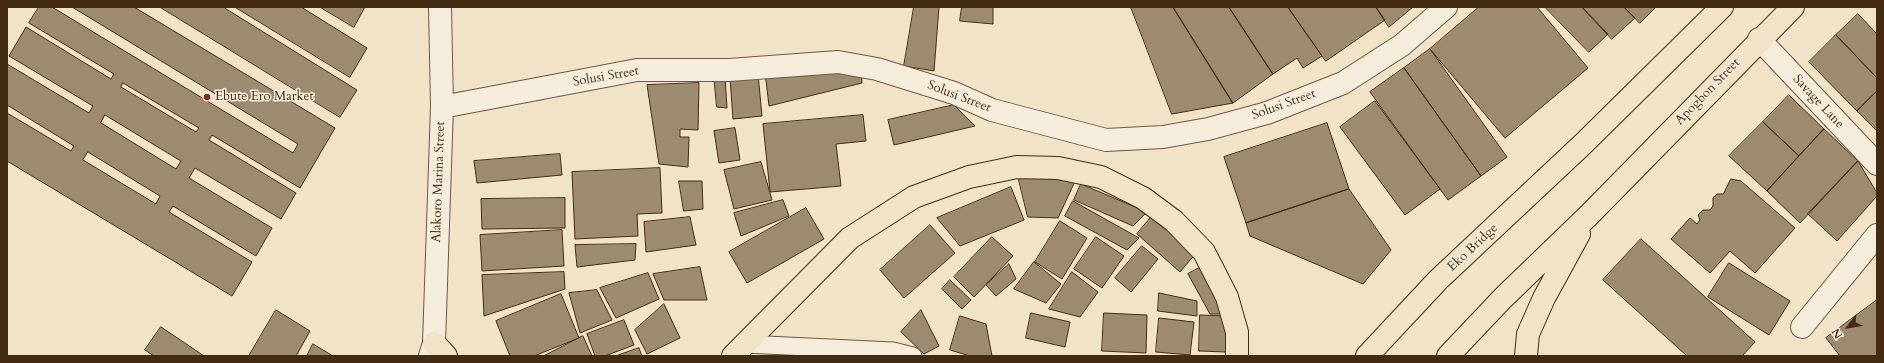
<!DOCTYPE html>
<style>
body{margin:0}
#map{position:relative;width:1884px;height:363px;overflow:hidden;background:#f0e3c7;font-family:Cardo,serif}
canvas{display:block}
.frame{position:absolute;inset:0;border:8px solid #442c14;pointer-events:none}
.north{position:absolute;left:1828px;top:307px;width:40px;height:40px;-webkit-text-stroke:3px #f5eddb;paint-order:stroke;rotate:239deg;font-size:11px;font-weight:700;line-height:16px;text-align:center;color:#442c14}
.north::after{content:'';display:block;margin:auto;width:14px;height:18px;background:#442c14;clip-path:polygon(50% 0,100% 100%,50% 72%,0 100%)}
</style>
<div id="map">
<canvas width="1884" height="363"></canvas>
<div class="frame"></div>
<div class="north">N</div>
</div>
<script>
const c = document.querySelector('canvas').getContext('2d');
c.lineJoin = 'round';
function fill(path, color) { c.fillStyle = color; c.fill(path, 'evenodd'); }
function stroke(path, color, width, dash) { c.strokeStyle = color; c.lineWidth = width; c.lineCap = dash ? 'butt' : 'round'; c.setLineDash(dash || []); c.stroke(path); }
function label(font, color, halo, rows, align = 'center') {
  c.font = font + ' Cardo,serif'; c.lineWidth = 3; c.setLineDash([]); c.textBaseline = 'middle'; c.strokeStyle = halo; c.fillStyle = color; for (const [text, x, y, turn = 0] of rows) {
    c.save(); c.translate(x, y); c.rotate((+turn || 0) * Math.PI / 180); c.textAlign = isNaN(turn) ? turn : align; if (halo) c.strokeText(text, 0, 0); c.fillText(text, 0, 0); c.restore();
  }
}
const building = new Path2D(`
 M 39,7 L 52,7 L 293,153 L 298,144 L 72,7 L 134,7 L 335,128 L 300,188 L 212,135 L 209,140 L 296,193 L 281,219 L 195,168 L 189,178 L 272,228 L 256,256 L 173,206 L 169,212 L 252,262 L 232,296 L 7,161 L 7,113 L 71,151 L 74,146 L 7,105 L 7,64 L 89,113 L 93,106 L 9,56 L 26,27 L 111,79 L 114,74 L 29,23 ZM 123,83 L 199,128 L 196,132 L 121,87 ZM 105,115 L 181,161 L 176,169 L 101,123 ZM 88,152 L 160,196 L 156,204 L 83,160 Z
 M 160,7 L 223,7 L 357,90 L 340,117 Z
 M 235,7 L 301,7 L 367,48 L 350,77 Z
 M 320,7 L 365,7 L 354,27 Z
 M 914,7 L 939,7 L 934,71 L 904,66 Z
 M 962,7 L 993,7 L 993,24 L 960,21 Z
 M 1131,7 L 1173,7 L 1233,103 L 1172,114 Z
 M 1173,7 L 1229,7 L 1273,74 L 1233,103 Z
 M 1229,7 L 1288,7 L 1322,56 L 1303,68 L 1297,58 L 1273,74 Z
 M 1288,7 L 1376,7 L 1385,20 L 1326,61 Z
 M 1376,7 L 1413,7 L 1389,27 Z
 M 1479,7 L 1537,7 L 1588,68 L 1505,138 L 1430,49 Z
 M 1545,7 L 1582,7 L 1608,34 L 1589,52 Z
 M 1582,7 L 1624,7 L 1635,18 L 1612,39 Z
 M 1624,7 L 1656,7 L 1640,23 Z
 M 1858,14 L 1877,34 L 1877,78 L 1836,35 Z
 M 1836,35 L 1877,78 L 1877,91 L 1857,111 L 1809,62 Z
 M 1430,49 L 1507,157 L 1481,176 L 1404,68 Z
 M 861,68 L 862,83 L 769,106 L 765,72 Z
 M 1404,68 L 1481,176 L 1448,200 L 1370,92 Z
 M 758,74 L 762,116 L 733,119 L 730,78 Z
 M 714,75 L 725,76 L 727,108 L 717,107 Z
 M 699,83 L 698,130 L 680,129 L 680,137 L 689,137 L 688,167 L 659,164 L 647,85 Z
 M 1877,91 L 1877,131 L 1857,111 Z
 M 1789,95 L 1824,129 L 1799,156 L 1763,122 Z
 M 1375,101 L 1440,189 L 1405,215 L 1340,127 Z
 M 954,105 L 975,126 L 894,145 L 888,120 Z
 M 863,115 L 866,141 L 836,144 L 841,186 L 770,192 L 763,124 Z
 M 1763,122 L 1799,156 L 1767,191 L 1729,156 Z
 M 1327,123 L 1349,189 L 1246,223 L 1224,157 Z
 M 735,128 L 740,160 L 719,163 L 714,131 Z
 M 1824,129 L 1858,161 L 1800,223 L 1767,191 Z
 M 560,154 L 562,175 L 477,183 L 474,161 Z
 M 1858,161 L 1877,193 L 1877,196 L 1837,241 L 1808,214 Z
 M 761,162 L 772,200 L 734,209 L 724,170 Z
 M 660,168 L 662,213 L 637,214 L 638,236 L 575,239 L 572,172 Z
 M 1018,176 L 1077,177 L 1058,218 L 1028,217 Z
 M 1731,179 L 1741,181 L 1795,228 L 1755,273 L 1730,251 L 1710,273 L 1671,239 L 1690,218 L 1697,224 L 1700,220 L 1698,215 L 1703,210 L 1710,210 L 1713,206 L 1713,198 L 1717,194 L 1723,194 Z
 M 679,181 L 702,181 L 703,209 L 684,211 Z
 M 1081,184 L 1147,212 L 1133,226 L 1074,200 Z
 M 1011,187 L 1024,220 L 960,246 L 937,218 Z
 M 1349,189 L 1391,250 L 1363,284 L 1250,236 L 1246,223 Z
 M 565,198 L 565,228 L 482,229 L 481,199 Z
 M 783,200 L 789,216 L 741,236 L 734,213 Z
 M 1073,201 L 1139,238 L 1127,250 L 1065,216 Z
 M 806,208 L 824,239 L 747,283 L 729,252 Z
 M 1153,215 L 1196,253 L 1180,272 L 1137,234 Z
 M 690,217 L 696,245 L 646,252 L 644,222 Z
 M 1060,221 L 1087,238 L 1062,279 L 1035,262 Z
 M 930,225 L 955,253 L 904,298 L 880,270 Z
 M 562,230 L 564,266 L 482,271 L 480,235 Z
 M 992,237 L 1013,256 L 974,297 L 954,277 Z
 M 1096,237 L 1124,256 L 1102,288 L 1074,269 Z
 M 1641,239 L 1755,342 L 1742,356 L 1687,356 L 1603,280 Z
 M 636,244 L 635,260 L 577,267 L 575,245 Z
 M 1142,246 L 1158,259 L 1131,292 L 1115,278 Z
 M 1034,262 L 1061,284 L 1046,303 L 1014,289 Z
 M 1729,263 L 1790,301 L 1769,335 L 1708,297 Z
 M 1009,264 L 1016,279 L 996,296 L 986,285 Z
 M 700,267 L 707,300 L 664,300 L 653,274 Z
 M 1201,267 L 1227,314 L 1210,314 L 1188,274 Z
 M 564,272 L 565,289 L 484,316 L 482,275 Z
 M 1072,272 L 1098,292 L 1080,317 L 1049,309 Z
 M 648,273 L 659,299 L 616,318 L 600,288 Z
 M 950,280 L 971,300 L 962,309 L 942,289 Z
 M 597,290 L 612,320 L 580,333 L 569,293 Z
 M 1159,293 L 1197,301 L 1197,316 L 1158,311 Z
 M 561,294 L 579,338 L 534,356 L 510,356 L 496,321 Z
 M 1877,300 L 1877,356 L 1840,356 L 1826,338 Z
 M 664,304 L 680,338 L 647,354 L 635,330 Z
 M 276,310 L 310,331 L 296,356 L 249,356 Z
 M 921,310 L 939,346 L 924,354 L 901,332 Z
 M 1031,313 L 1070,322 L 1065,347 L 1026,338 Z
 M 1104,313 L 1147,315 L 1146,353 L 1102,351 Z
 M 1200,315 L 1227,316 L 1226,352 L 1199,351 Z
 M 960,316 L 986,324 L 992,356 L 970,356 L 950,350 Z
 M 1159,318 L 1194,322 L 1190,355 L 1156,352 Z
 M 624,320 L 634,345 L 605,356 L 595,356 L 587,334 Z
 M 161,327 L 204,356 L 154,356 L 145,350 Z
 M 583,336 L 592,356 L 544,356 Z
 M 313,344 L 333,356 L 307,356 Z
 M 639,348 L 642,356 L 616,356 Z`);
fill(building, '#9d8b71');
stroke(building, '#442c14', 1);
const lane = new Path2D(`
 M 745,344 L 893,351 L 913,356`);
const street = new Path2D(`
 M 1759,39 L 1877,164
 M 442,107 L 637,70 L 729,70 L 838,62 L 877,69 L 954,93 L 992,110 L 1106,140 L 1163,137 L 1208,129 L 1267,113 L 1343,83 L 1402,45 L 1446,7
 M 1802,327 L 1877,235
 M 430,356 L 434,343 L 442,107 L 440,7`);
const highway = new Path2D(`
 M 434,343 L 446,356
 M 733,356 L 850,238 L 914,197 L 969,177 L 1017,167 L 1058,168 L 1101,177 L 1143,198 L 1174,221 L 1204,252 L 1227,297 L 1237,332 L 1237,356
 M 1367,356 L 1438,280 L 1583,144 L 1722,7
 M 1448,356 L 1503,298 L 1589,215 L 1793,7
 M 1526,356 L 1528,334 L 1544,298 L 1579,234`);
stroke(lane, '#6f5a41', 19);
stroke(street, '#6f5a41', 24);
stroke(highway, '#442c14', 24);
stroke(lane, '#f5eddb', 17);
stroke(street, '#f5eddb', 22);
stroke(highway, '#f0e3c7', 22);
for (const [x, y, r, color] of [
 [207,97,4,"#8f2418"]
]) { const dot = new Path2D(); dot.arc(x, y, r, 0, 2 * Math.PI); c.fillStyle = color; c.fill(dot); stroke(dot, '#f5eddb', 1.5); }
label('13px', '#442c14', '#f5eddb', [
 ["Solusi Street",606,77,-10],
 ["Apogbon Street",1708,92,-46],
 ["Solusi Street",959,97,21],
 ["Savage Lane",1818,102,47],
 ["Solusi Street",1284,105,-20],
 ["Alakoro Marina Street",439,182,-88],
 ["Eko Bridge",1473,248,-43]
]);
label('13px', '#442c14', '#f5eddb', [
 ["Ebute Ero Market",215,97]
], 'left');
</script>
